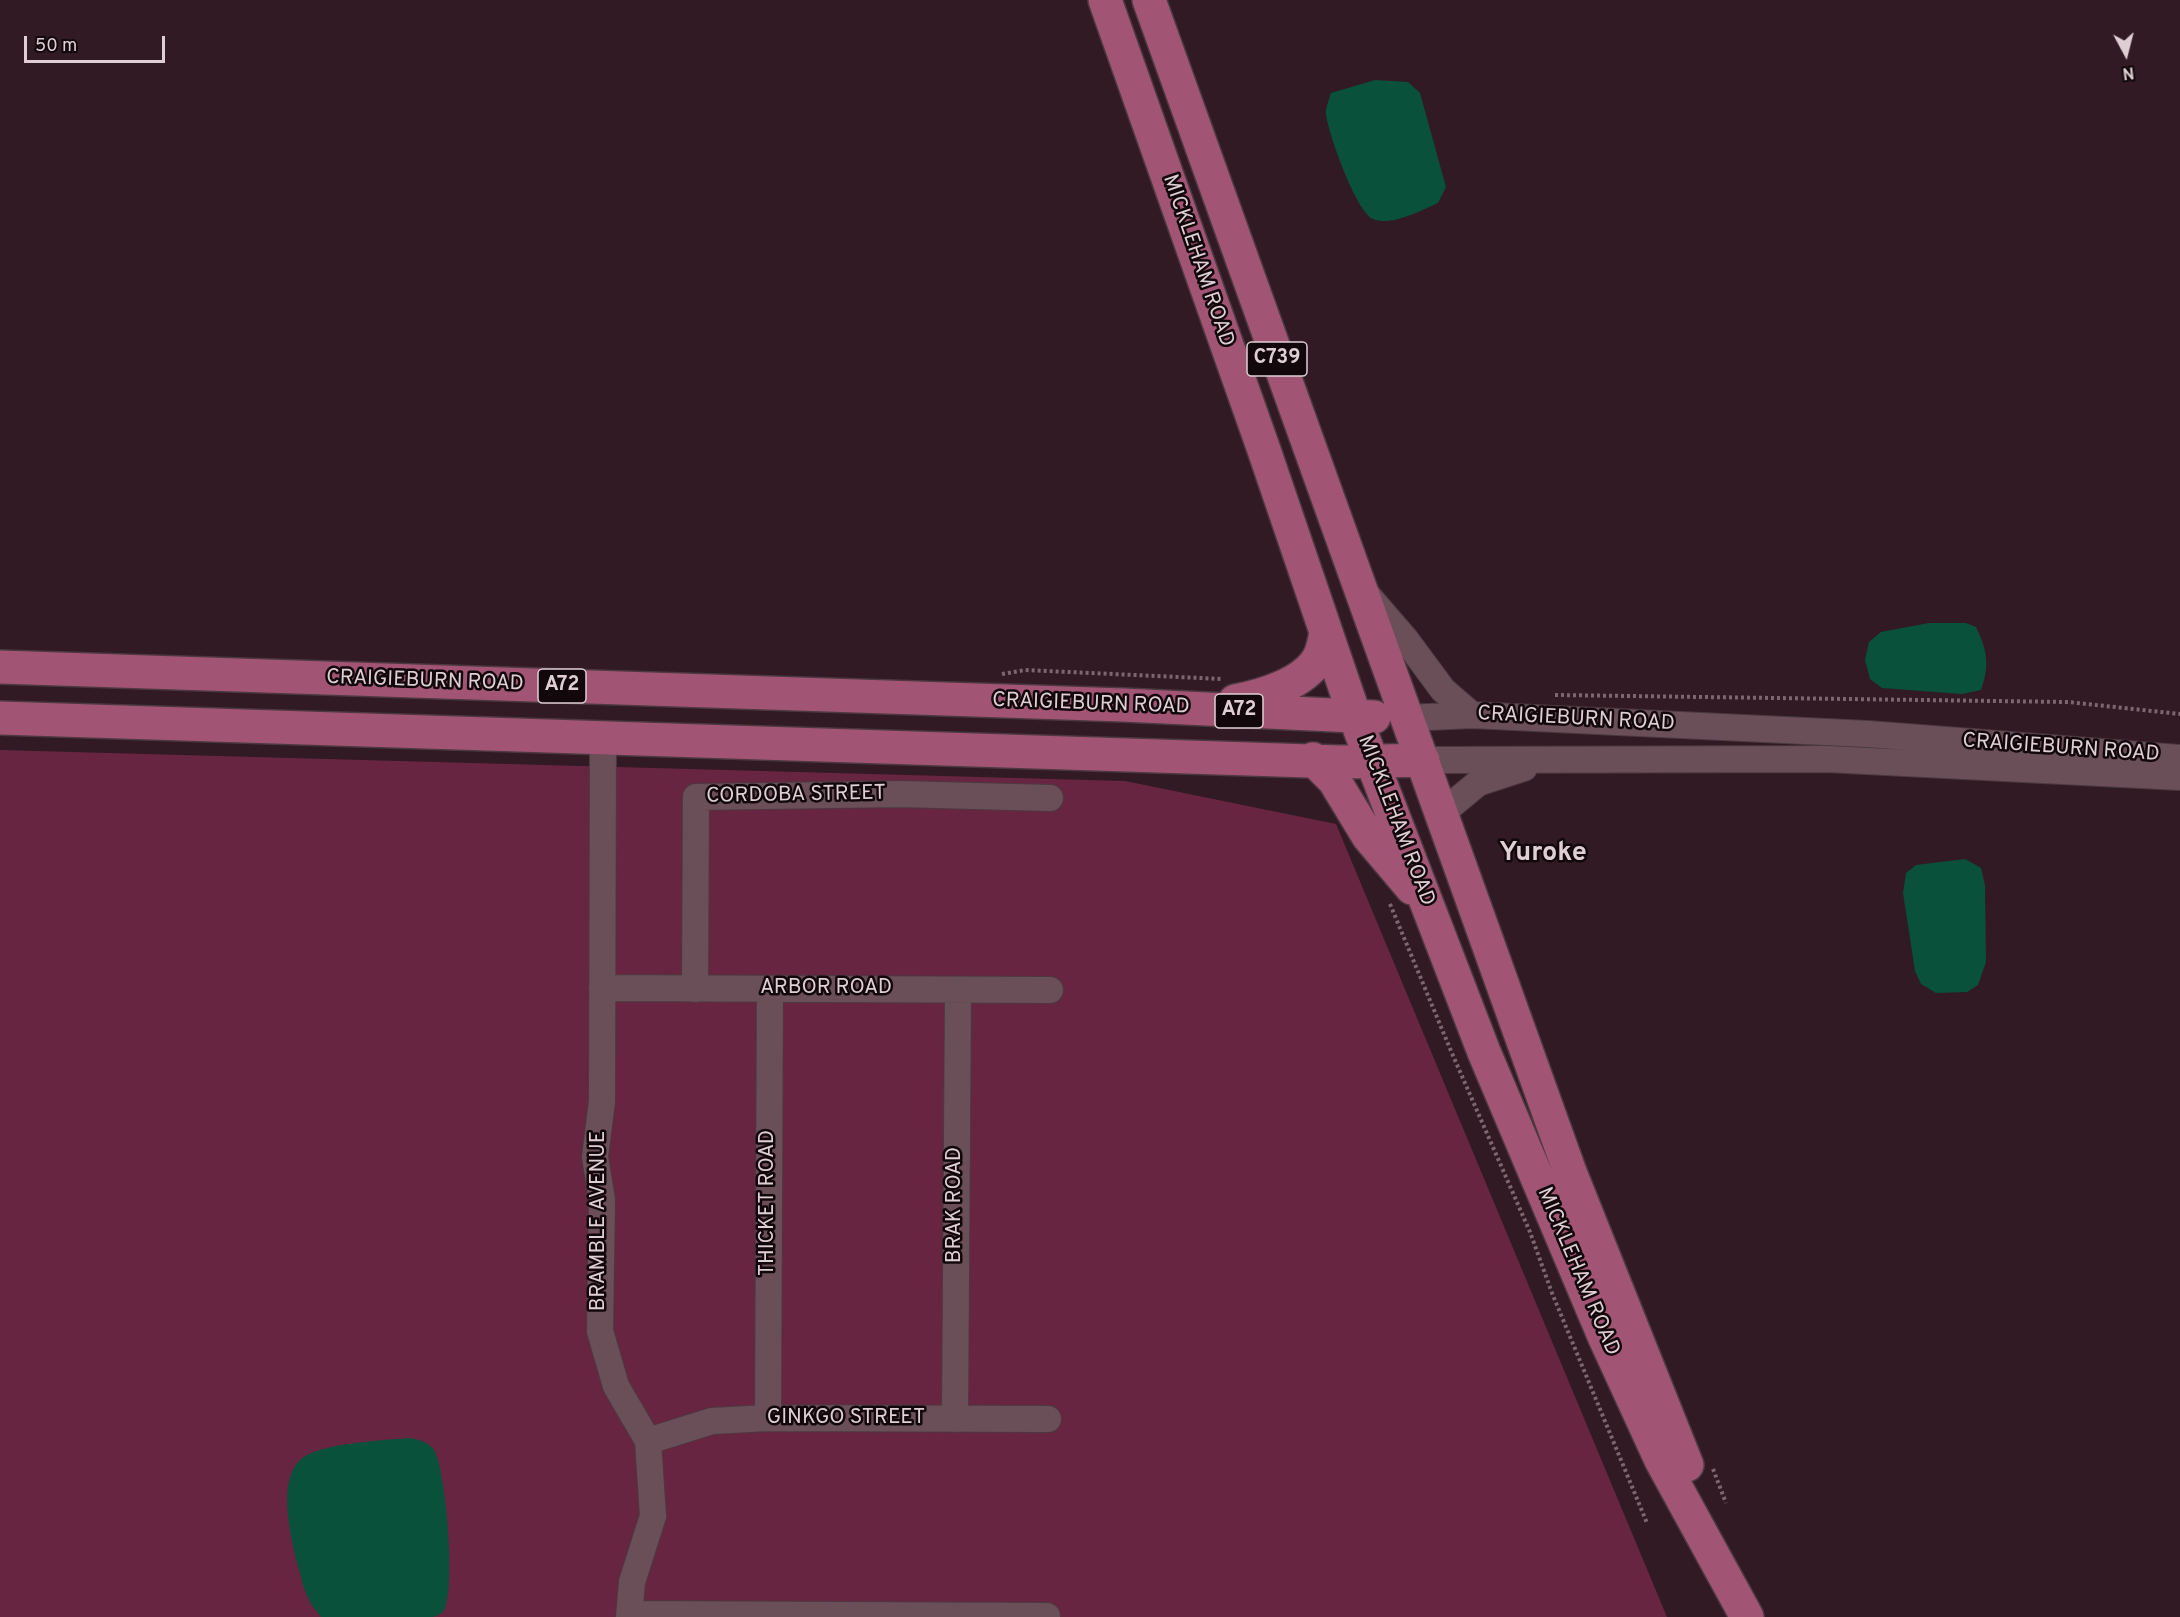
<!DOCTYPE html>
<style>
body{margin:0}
#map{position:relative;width:2180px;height:1617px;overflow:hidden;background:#311a23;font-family:Overpass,sans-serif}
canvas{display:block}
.north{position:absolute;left:2096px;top:24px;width:60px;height:60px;-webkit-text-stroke:4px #12080c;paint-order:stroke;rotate:173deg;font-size:16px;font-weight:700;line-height:24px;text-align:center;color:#dfced4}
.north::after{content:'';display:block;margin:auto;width:21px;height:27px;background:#dfced4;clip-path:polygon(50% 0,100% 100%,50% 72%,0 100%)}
.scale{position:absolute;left:24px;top:36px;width:141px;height:27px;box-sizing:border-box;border:3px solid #dfced4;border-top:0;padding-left:8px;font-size:18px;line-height:21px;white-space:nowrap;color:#dfced4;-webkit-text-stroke:4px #12080c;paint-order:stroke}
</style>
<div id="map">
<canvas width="2180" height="1617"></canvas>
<div class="north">N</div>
<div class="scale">50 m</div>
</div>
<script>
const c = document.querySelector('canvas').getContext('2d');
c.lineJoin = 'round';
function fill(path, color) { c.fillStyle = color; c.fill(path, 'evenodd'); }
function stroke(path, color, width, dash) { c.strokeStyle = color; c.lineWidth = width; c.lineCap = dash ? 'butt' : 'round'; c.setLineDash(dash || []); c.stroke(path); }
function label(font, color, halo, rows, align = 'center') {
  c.font = font + ' Overpass,sans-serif'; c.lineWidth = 5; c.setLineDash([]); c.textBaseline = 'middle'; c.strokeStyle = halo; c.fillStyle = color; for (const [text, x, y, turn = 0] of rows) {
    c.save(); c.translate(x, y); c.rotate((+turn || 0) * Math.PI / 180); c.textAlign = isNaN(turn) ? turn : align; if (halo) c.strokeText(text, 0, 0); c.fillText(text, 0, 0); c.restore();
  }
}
fill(new Path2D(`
 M 0,750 L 1125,781 L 1336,824 L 1667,1617 L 0,1617 Z`), '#682542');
fill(new Path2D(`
 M 1375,80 L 1408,82 L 1420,93 L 1446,187 L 1438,203 C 1422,210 1391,227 1373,219 C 1356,212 1329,135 1326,115 C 1325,109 1329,100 1331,93 Z
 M 1929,623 L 1966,623 L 1976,627 C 1987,649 1990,666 1981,690 L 1962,694 L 1882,688 L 1870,679 L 1865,660 L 1869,642 L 1881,632 Z
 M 1965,859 L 1981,868 L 1985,885 L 1986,962 L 1978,985 L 1967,992 L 1936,993 L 1921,984 L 1915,971 L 1903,893 L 1906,873 L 1916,865 Z
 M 410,1438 C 419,1440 429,1442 434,1450 C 446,1469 456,1590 444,1610 C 442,1614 438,1615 433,1617 L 321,1617 L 311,1604 L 305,1591 C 296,1558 270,1478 305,1456 C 327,1443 384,1440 410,1438 Z`), '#09513a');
const minor = new Path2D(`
 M 1368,596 L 1406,640 L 1443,690 L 1472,715
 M 1407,718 L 1472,715 L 1868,734 L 2180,758
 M 603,739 L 602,1101 L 595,1157 L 602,1200 L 600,1331 L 616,1386 L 648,1441 L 653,1516 L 632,1582 L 629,1617
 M 1423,760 L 1827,759 L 2180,777
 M 1442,813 L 1478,783 L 1524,768
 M 602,988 L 1050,990
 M 695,989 L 696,797 L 900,794 L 1050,798
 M 768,1418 L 770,989
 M 955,1419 L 958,990
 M 648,1441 L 712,1421 L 768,1418 L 1048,1419
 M 630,1614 L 1047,1616`);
const major = new Path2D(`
 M 1105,0 L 1264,450 L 1355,717 L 1484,1052 L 1604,1336 L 1661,1460 L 1747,1617
 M 1149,0 L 1570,1172 L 1687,1465
 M 0,667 L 1123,705 L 1374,717
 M 1235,701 C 1262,696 1303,684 1318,659 C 1323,651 1324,642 1326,632
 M 0,718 L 1340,762 L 1423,760
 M 1313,759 L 1334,780 L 1368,836 L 1412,888`);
stroke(minor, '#4c3940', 28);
stroke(major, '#4c3940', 36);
stroke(new Path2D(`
 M 1002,674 L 1025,670 L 1222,679
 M 1555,695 L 2068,702 L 2180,714
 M 1390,904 L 1451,1051 L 1530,1232 L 1552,1293 L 1647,1523
 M 1713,1469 L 1726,1503`), '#7c676f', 4, [3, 3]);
stroke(minor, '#6a4f58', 26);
stroke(major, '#a25475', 33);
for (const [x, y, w] of [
 [1277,359,60],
 [562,686,48],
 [1239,711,48]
]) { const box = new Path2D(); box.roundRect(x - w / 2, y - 17, w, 34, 4.5); c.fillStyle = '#12080c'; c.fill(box); stroke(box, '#dfced4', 1.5); }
label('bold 20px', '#dfced4', null, [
 ["C739",1277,359],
 ["A72",562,686],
 ["A72",1239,711]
]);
label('21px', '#dfced4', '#12080c', [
 ["MICKLEHAM ROAD",1197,261,71],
 ["CRAIGIEBURN ROAD",425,682,2],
 ["CRAIGIEBURN ROAD",1091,705,2],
 ["CRAIGIEBURN ROAD",1576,720,3],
 ["CRAIGIEBURN ROAD",2061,749,4],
 ["CORDOBA STREET",796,796,-1],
 ["MICKLEHAM ROAD",1395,821,69],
 ["ARBOR ROAD",826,989],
 ["THICKET ROAD",769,1203,-90],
 ["BRAK ROAD",956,1205,-90],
 ["BRAMBLE AVENUE",600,1221,-90],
 ["MICKLEHAM ROAD",1577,1272,67],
 ["GINKGO STREET",846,1419]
]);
label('bold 27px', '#dfced4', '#12080c', [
 ["Yuroke",1543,855]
]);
</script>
